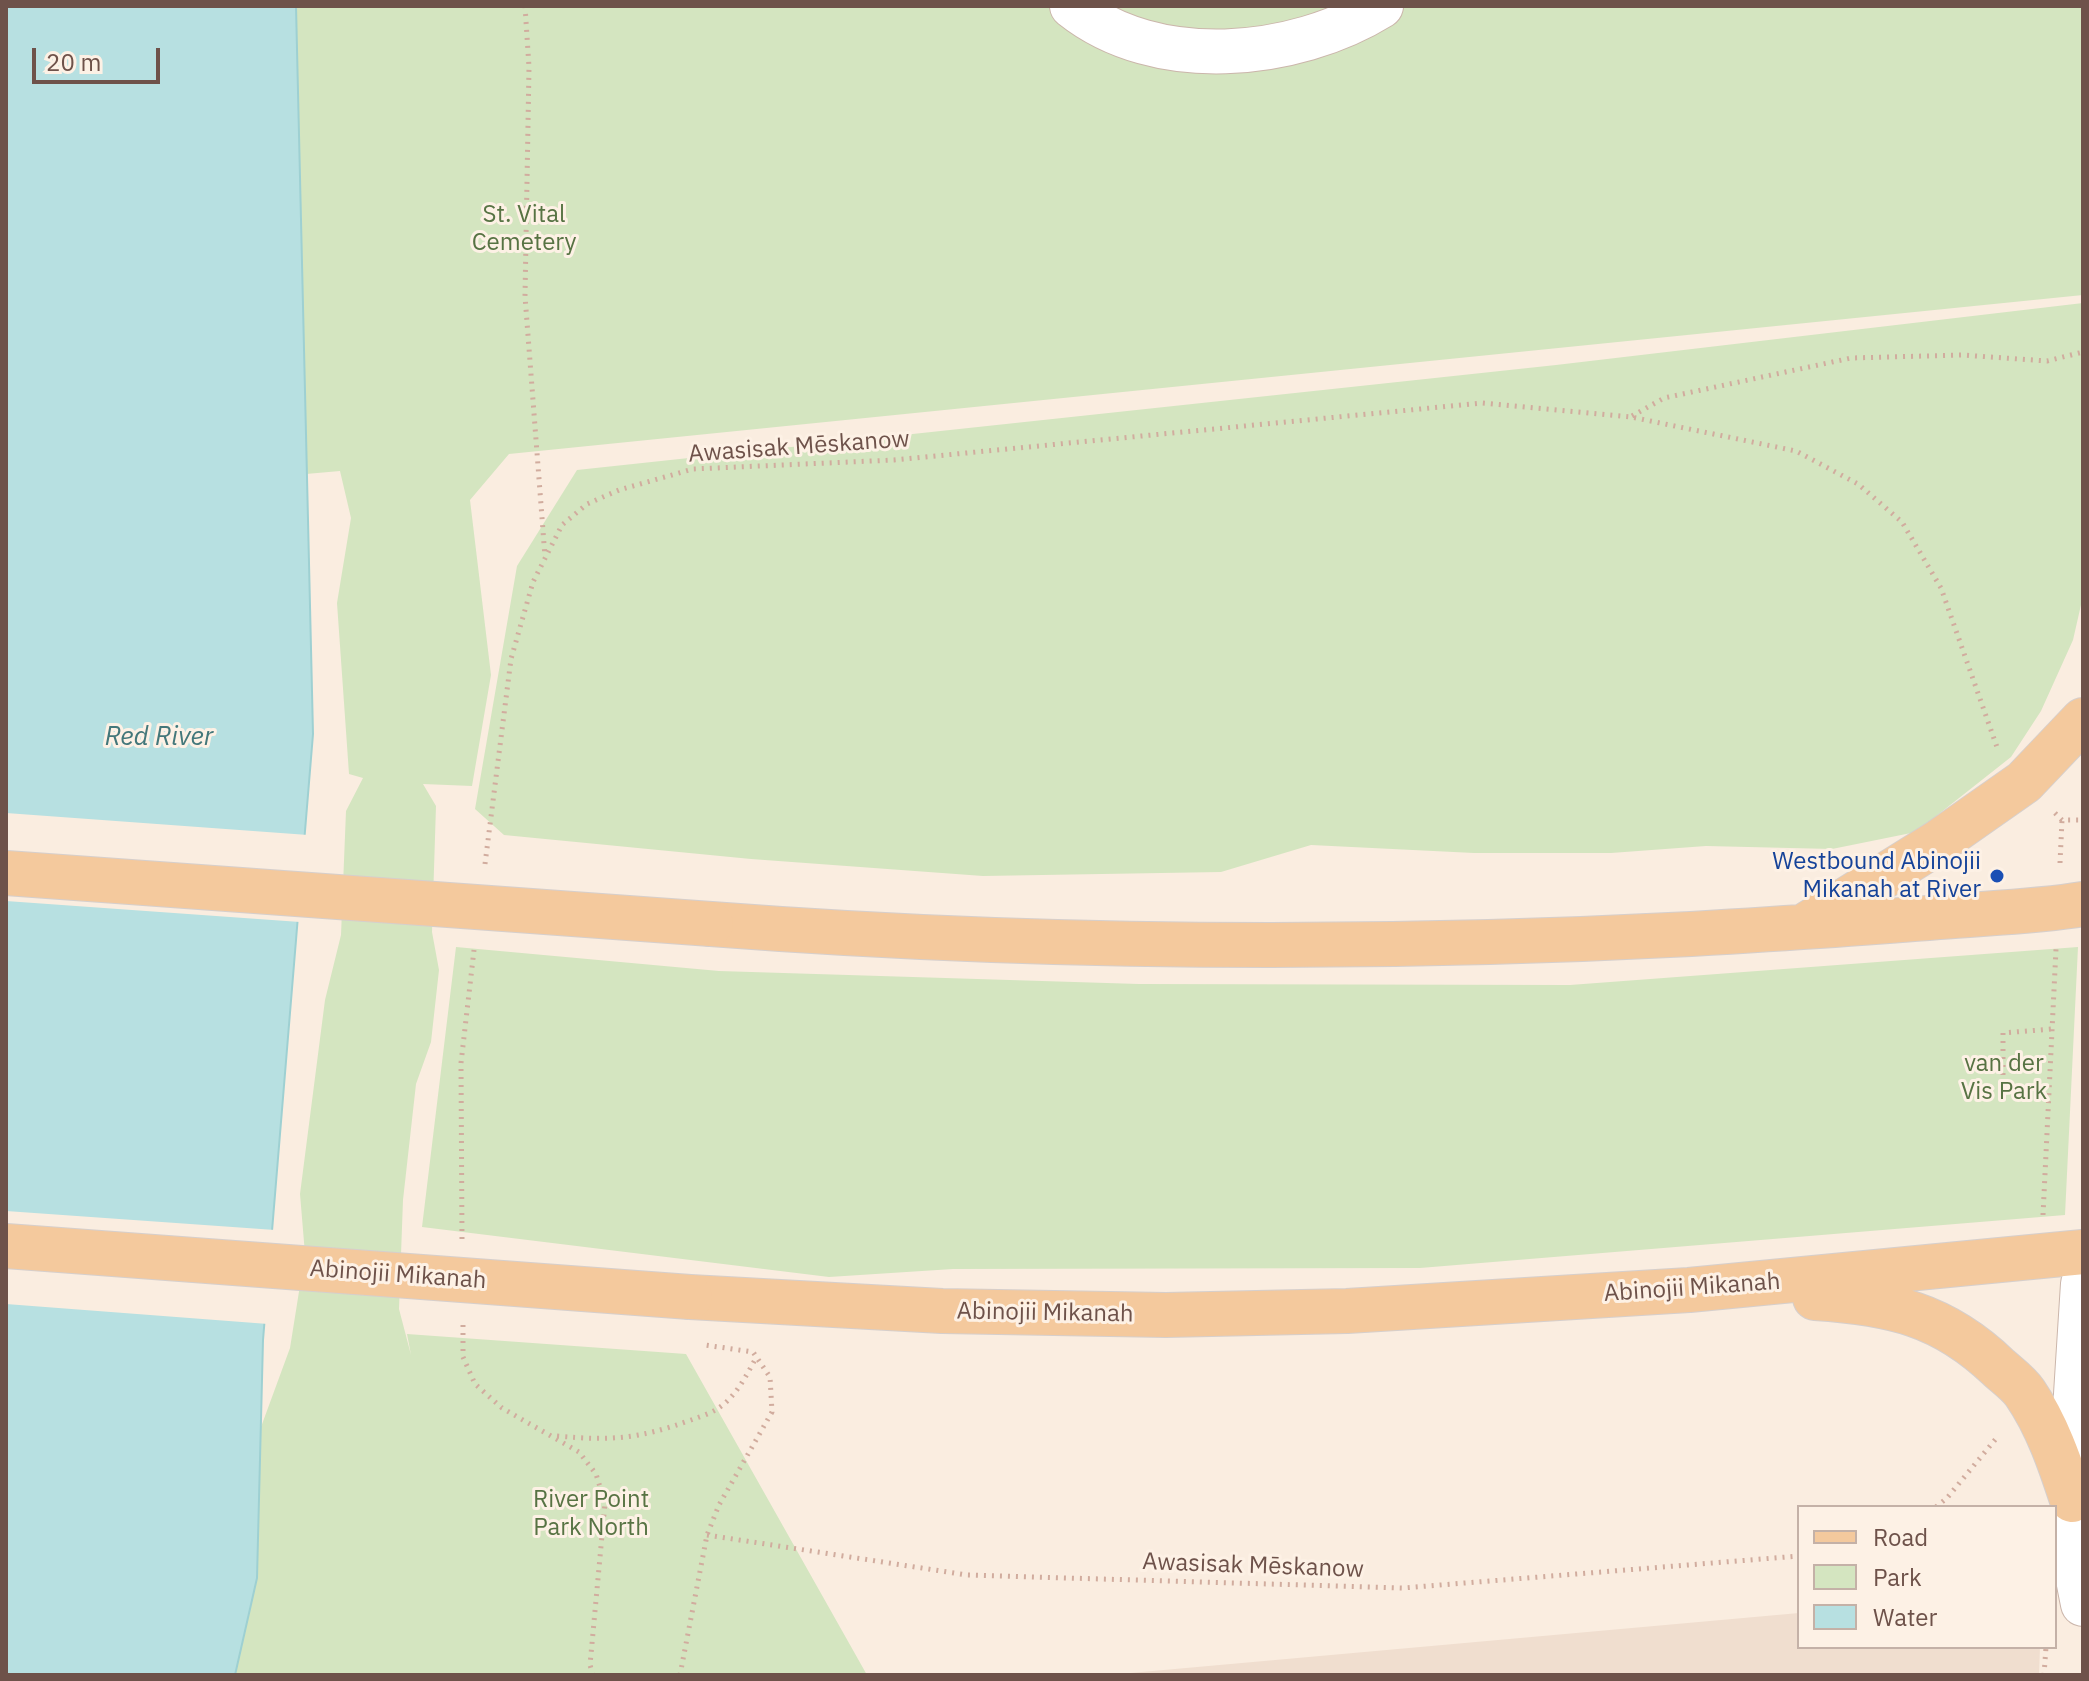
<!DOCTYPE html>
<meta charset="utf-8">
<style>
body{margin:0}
#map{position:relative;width:2089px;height:1681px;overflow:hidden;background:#faede0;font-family:"IBM Plex Sans",sans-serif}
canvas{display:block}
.frame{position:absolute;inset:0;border:8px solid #6e524a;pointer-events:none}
.legend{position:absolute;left:1797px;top:1505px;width:260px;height:144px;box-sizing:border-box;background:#fdf1e5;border:2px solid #c4b1a7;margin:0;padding:10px 14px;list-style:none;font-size:24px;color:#6e524a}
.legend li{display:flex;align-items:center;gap:16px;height:40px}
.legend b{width:40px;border:2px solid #c4b1a7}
.scale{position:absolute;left:32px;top:48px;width:128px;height:36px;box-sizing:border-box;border:4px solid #6e524a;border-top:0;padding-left:10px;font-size:24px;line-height:28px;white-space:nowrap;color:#6e524a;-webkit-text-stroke:6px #fdf1e5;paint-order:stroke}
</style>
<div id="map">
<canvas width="2089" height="1681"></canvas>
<div class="frame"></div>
<ul class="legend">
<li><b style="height:10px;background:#f4c99d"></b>Road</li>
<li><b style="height:22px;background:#d4e5c0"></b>Park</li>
<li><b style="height:22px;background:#b7e0e1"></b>Water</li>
</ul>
<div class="scale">20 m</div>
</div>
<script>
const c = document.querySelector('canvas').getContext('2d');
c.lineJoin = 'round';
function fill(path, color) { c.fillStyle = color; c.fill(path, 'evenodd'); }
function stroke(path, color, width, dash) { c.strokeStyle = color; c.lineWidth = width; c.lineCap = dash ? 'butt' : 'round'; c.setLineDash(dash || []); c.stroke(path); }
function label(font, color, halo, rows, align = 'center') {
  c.font = font + ' "IBM Plex Sans",sans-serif'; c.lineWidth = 6; c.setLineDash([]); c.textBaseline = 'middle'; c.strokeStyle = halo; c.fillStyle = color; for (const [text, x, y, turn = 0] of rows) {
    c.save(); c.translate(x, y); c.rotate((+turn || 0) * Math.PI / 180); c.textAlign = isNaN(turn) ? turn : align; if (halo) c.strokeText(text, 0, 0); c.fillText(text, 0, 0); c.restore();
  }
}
fill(new Path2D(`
 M 1799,1613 L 1799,1647 L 2040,1647 L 2039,1675 L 1108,1675 Z`), '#f0decf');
fill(new Path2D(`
 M 296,6 L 2083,6 L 2083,295 L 509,454 L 470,500 L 491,675 L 472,786 L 423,784 L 436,806 L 432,932 L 439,970 L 431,1042 L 416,1084 L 403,1200 L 399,1309 L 411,1355 L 407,1334 L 686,1354 L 867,1675 L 235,1675 L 257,1577 L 261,1427 L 290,1348 L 305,1254 L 300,1194 L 325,1000 L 341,935 L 346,811 L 363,778 L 349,774 L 337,603 L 351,518 L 340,471 L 306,474 Z
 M 2083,303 L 2083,596 L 2073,640 L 2041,711 L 2011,757 L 1916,832 L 1832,849 L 1706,846 L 1611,853 L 1474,853 L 1311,845 L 1221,872 L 983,876 L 751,859 L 504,835 L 475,809 L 517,566 L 577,470 L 1556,365 Z
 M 456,947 L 719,971 L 1139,984 L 1570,985 L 2078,947 L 2065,1215 L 1420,1268 L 953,1269 L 829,1277 L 422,1227 Z`), '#d4e5c0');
const water = new Path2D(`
 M 6,6 L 296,6 L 313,734 L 263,1340 L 257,1578 L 235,1675 L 6,1675 Z`);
fill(water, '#b7e0e1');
stroke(water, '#9ed0d2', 2);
fill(new Path2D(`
 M 6,813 L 308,835 L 300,922 L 6,901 Z
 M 6,1211 L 275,1230 L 268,1324 L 6,1304 Z`), '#faede0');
const minor = new Path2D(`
 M 1072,6 C 1156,73 1294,60 1381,6
 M 2083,1284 L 2071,1473 L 2078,1579 L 2083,1604`);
const major = new Path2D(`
 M 711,924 C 1037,949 1365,951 1691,934 C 1774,929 1856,924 1939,917 C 1987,913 2035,912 2083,904
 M 1806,925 L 1937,843 L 2024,782 L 2083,720
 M 690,1297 L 942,1311 L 1166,1315 L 1347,1311 L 1689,1290 L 2083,1252
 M 1815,1298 C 1891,1303 1943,1314 1999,1368 C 2008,1376 2019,1384 2025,1393 C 2047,1425 2060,1463 2072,1500`);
stroke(minor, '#cbb6ab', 46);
stroke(major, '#d6cfcc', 46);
stroke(new Path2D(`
 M 525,6 L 529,67 L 525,296 L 545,557
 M 1632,416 L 1664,398 L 1851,358 L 1962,355 L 2047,361 L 2083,352
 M 2055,813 L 2062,820 L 2083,820
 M 2060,863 L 2062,820
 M 485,864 L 511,659 L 533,582 L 562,525 L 587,504 L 619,490 L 693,469 L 894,460 L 1482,403 L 1631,417 L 1796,451 L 1858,484 L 1902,522 L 1941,588 L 1998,750
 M 2003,1083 L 2003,1033 L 2052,1029
 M 2043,1215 L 2056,949
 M 462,1239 L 461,1063 L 474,950
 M 463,1325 L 463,1357 L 475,1384 L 502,1408 L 579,1452 L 596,1474 L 605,1503 L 590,1665 L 593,1675
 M 557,1436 C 612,1441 638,1439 691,1420 C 702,1416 715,1412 724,1404 C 739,1391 747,1374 756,1358
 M 1936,1507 L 1947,1498 L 1999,1435
 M 707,1535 L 967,1575 L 1403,1588 L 1799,1556
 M 680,1675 L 707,1535 L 719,1505 L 772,1412 L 770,1377 L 753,1352 L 705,1345
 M 2044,1675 L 2046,1647`), '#d1ac9e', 5, [2, 6]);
stroke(minor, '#fff', 44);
stroke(major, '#f4c99d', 44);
const majorBridge = new Path2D(`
 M 6,873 L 711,924
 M 6,1246 L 690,1297`);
stroke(majorBridge, '#d6cfcc', 46, []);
stroke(majorBridge, '#f4c99d', 44);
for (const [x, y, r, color] of [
 [1997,876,8,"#1a4fb4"]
]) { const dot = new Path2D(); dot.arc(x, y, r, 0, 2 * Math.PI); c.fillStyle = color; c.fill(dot); stroke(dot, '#fdf1e5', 3); }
label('24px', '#577343', '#fdf1e5', [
 ["St. Vital",524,215],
 ["Cemetery",524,243],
 ["van der",2004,1064],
 ["Vis Park",2004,1092],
 ["River Point",591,1500],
 ["Park North",591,1528]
]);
label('24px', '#6e524a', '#fdf1e5', [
 ["Awasisak Mēskanow",799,447,-4],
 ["Abinojii Mikanah",398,1275,4],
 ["Abinojii Mikanah",1692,1288,-4],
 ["Abinojii Mikanah",1045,1313,1],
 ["Awasisak Mēskanow",1253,1566,2]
]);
label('24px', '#164399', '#fdf1e5', [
 ["Westbound Abinojii",1981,862],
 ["Mikanah at River",1981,890]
], 'right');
label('italic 26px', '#43777a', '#fdf1e5', [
 ["Red River",159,737]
]);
</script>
